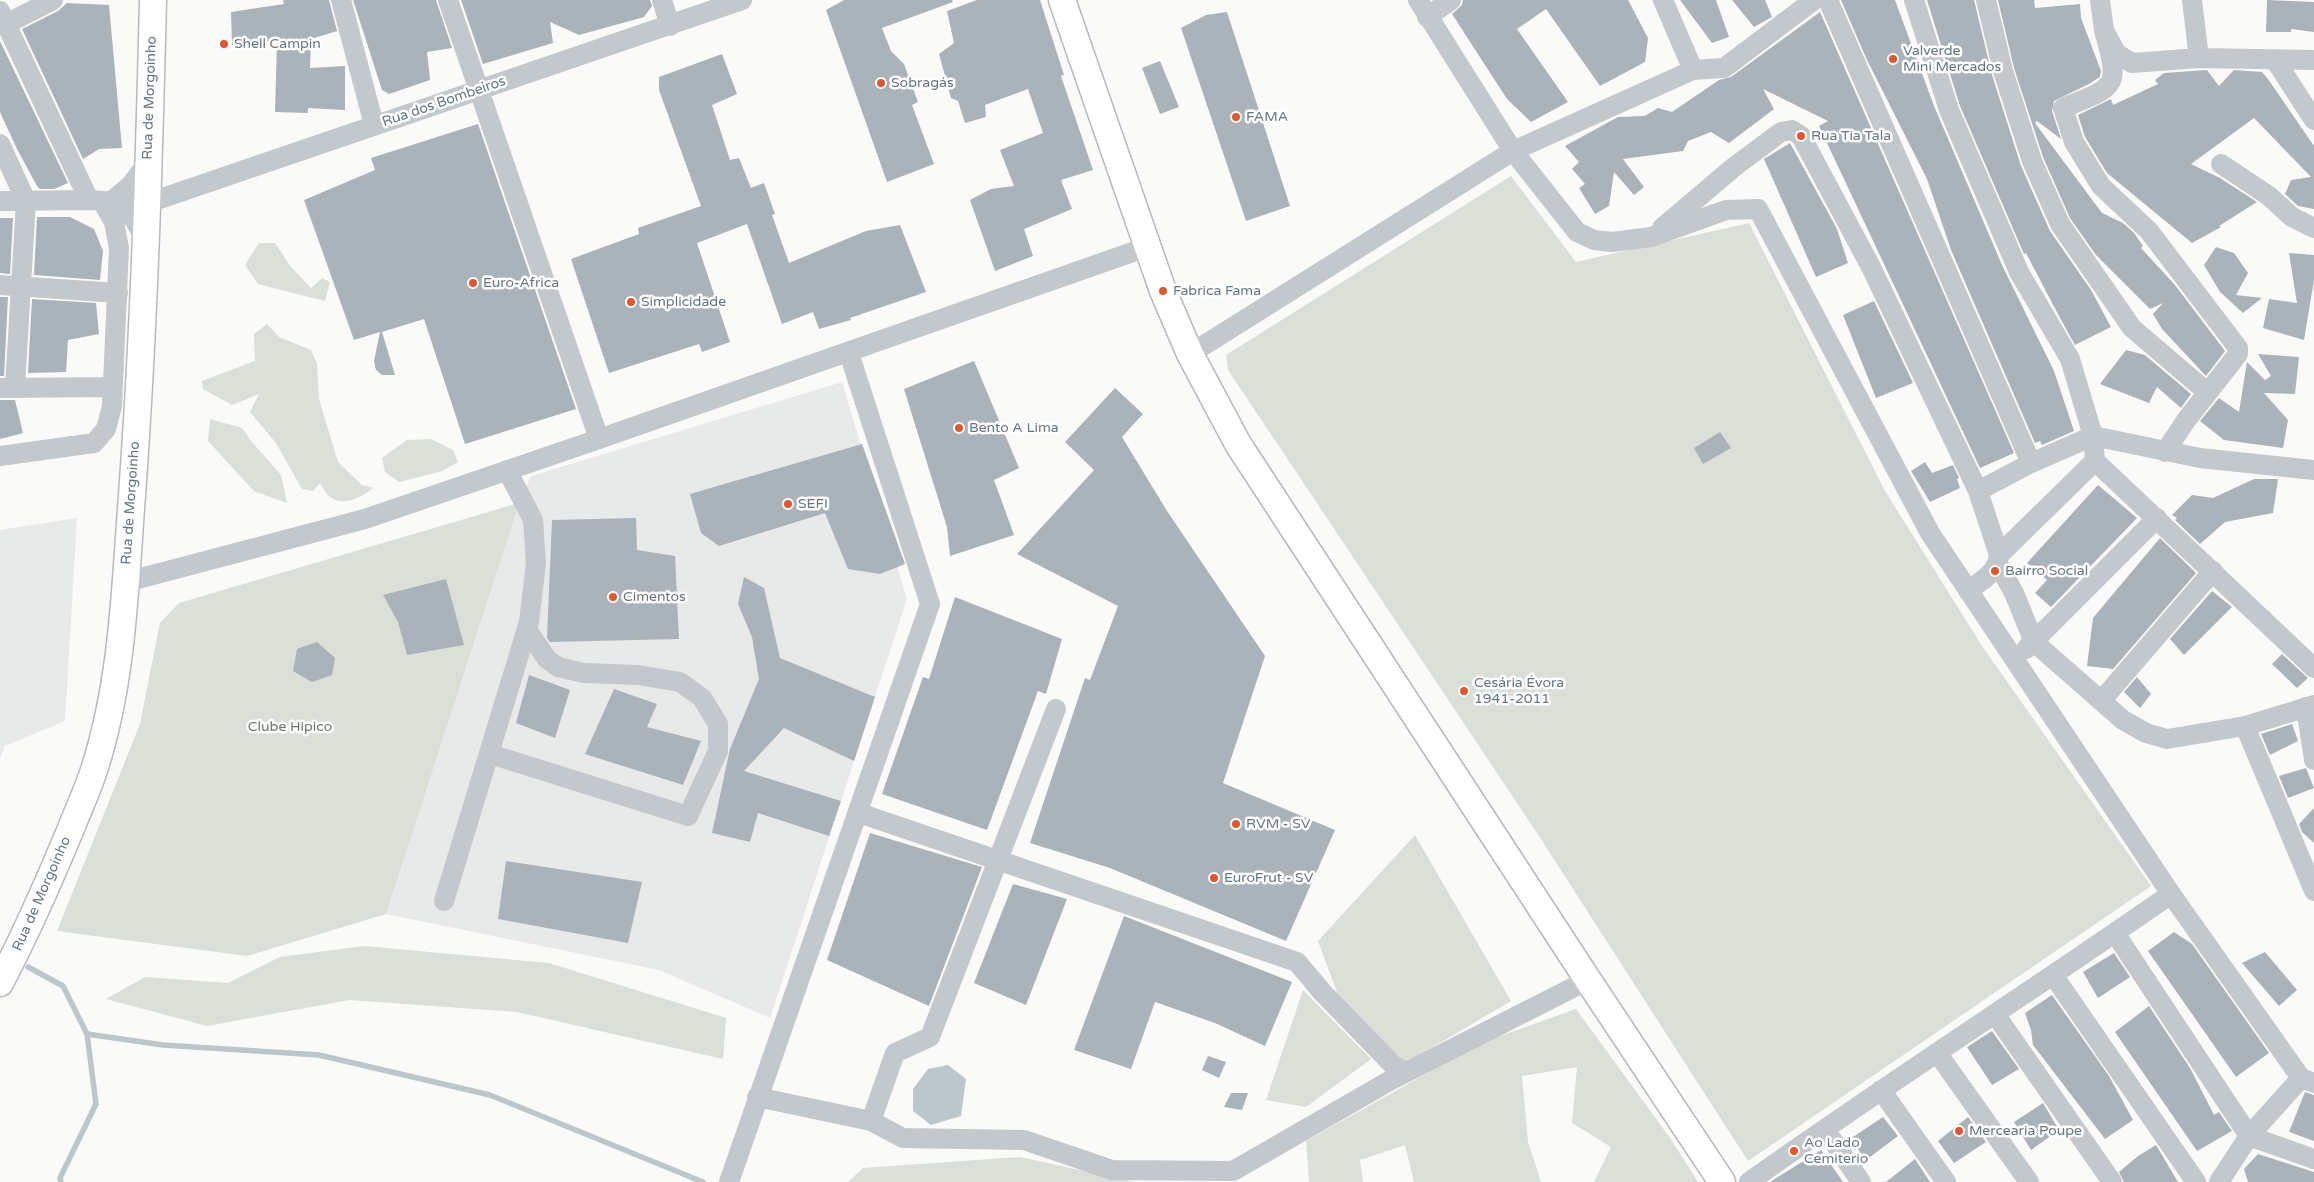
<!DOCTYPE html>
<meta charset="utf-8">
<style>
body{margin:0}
canvas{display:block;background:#fafaf8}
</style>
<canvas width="2314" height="1182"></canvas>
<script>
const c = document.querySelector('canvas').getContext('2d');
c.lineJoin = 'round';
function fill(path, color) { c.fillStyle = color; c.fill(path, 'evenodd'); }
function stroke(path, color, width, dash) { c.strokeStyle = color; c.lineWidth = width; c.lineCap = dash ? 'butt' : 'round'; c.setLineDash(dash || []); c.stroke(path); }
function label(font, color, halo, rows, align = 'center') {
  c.font = font + ' "Varela Round",sans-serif'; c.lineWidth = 5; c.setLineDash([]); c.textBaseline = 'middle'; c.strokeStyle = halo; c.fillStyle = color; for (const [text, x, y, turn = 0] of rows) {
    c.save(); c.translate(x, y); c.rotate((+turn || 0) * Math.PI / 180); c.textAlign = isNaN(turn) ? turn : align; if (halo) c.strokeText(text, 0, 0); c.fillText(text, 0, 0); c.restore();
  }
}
fill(new Path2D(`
 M 842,382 L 907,599 L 770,1018 L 659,970 L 386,914 L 510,522 L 531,476 Z
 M 77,518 L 65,721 L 5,746 L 0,758 L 0,530 Z`), '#e8e9e9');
fill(new Path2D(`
 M 1511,176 L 1576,262 L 1749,223 L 1885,491 L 1982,646 L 2151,886 L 1748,1161 L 1537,833 L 1228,370 L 1226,355 Z
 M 259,243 L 275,243 L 291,267 L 311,288 L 322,278 L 330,282 L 325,301 L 258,284 L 245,265 Z
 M 267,324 L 279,337 L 311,350 L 317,364 L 319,399 L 338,462 L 362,485 L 373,488 C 362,497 342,508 329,496 C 325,493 323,487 320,483 L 313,491 L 302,489 L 276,443 L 250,412 L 259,394 L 232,405 L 203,389 L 202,381 L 255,361 L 254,334 Z
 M 210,419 L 242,428 L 252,442 L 281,475 L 287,503 L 254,491 L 208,441 Z
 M 431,439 L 453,450 L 458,462 L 442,471 L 399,482 L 385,472 L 382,458 L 407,440 Z
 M 519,503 L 386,914 L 247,956 L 57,931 L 140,724 L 160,623 L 179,603 Z
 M 1415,835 L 1511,1001 L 1406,1063 L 1341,1003 L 1318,941 Z
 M 364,946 L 549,963 L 726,1018 L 723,1059 L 517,1012 L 349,1000 L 207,1026 L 106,999 L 145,977 L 228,983 L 280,957 Z
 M 1303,990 L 1371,1059 L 1306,1107 L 1266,1100 Z
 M 1576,1009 L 1670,1138 L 1698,1182 L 1594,1182 L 1611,1147 L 1572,1123 L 1577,1067 L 1522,1076 L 1528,1142 L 1541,1182 L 1414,1182 L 1405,1145 L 1360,1160 L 1363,1182 L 1309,1182 L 1306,1141 L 1483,1042 Z
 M 1020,1157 L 1134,1182 L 848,1182 L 863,1168 Z`), '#dadfd7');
fill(new Path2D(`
 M 948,1065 L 966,1079 L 961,1116 L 931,1125 L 913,1111 L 913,1089 L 928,1069 Z`), '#bbc7cb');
stroke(new Path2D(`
 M 28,967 L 63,986 L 87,1034 L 96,1104 L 60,1178 L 61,1182
 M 87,1034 L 163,1045 L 319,1055 L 490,1095 L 703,1182`), '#bbc7cb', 5.5);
fill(new Path2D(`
 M 283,0 L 329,0 L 337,31 L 311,39 L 310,68 L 345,66 L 345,110 L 308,108 L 308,113 L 275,112 L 277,41 L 232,45 L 231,12 L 284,4 Z
 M 353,0 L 436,0 L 452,48 L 427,52 L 430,80 L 389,94 L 382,90 Z
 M 461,0 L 650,0 L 652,6 L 644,17 L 579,35 L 550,22 L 553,43 L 483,64 Z
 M 844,0 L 952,0 L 953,2 L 882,28 L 891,51 L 904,64 L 918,102 L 912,105 L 934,164 L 887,182 L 826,10 Z
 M 977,0 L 1040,0 L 1064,75 L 1061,76 L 1093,170 L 1061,180 L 1072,209 L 1024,229 L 1033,256 L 995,271 L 970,200 L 991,189 L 1014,186 L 1000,150 L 1043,133 L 1028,89 L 985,105 L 986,117 L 965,123 L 958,101 L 951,98 L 939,54 L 954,43 L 947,11 Z
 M 1463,0 L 1628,0 L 1648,38 L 1645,62 L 1600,86 L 1546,9 L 1517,29 L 1568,102 L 1531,122 L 1507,99 L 1452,14 L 1462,5 Z
 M 1680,0 L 1716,0 L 1729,37 L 1712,43 Z
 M 1732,0 L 1765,0 L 1772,17 L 1754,27 Z
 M 1841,0 L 1895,0 L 1934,106 L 2002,265 L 2054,371 L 2074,431 L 2042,445 L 2040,441 L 2035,443 L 1951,250 L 1927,179 L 1867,60 Z
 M 1927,0 L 1974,0 L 1992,75 L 2021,166 L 2050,231 L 2091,290 L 2111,327 L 2075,345 L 2060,318 L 2026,253 L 2024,254 L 1960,106 Z
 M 1998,0 L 2034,0 L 2035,8 L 2080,4 L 2081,18 L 2101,71 L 2100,77 L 2089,84 L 2054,101 L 2052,111 L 2061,139 L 2037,121 L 2035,123 L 2102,213 L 2123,223 L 2134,233 L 2143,246 L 2141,248 L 2175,285 L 2225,351 L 2206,376 L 2162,329 L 2153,314 L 2163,303 L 2150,309 L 2096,255 L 2070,218 L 2043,157 L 2014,68 Z
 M 2267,0 L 2314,2 L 2314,32 L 2291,29 L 2291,32 L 2266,32 Z
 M 67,3 L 109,5 L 122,148 L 99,149 L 83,159 L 22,29 L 58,11 Z
 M 1227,12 L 1290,206 L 1246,221 L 1181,28 L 1206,15 Z
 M 1820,12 L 2014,453 L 1980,468 L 1819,126 L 1828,121 L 1763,89 L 1774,109 L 1729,143 L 1711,132 L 1688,141 L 1683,151 L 1623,159 L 1644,187 L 1634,195 L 1614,172 L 1609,206 L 1595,214 L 1579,188 L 1585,184 L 1572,169 L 1579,162 L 1565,146 L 1618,117 L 1645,116 L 1658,108 L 1672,112 L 1719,80 L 1731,77 Z
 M 0,41 L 68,183 L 54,189 L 40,189 L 37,186 L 17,149 L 0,112 Z
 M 722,54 L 737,94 L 712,105 L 730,160 L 739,158 L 751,188 L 764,183 L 775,214 L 772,215 L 789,263 L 866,231 L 900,225 L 926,292 L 850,318 L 851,320 L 819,329 L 813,312 L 782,324 L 747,224 L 697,243 L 730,342 L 702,352 L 699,344 L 609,373 L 571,259 L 639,234 L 638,228 L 701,206 L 659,90 L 659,77 Z
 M 1160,61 L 1179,107 L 1160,114 L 1142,68 Z
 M 2207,70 L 2219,86 L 2234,70 L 2262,72 L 2268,79 L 2314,146 L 2314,209 L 2298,206 L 2285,194 L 2291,180 L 2311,177 L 2254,118 L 2191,164 L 2220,178 L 2257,202 L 2219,226 L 2221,227 L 2192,243 L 2107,173 L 2085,137 L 2078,115 L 2111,99 L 2113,105 L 2158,84 L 2155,80 L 2164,73 Z
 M 478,124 L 576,409 L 465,444 L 424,319 L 382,332 L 395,375 L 382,375 L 376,370 L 374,361 L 380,332 L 354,340 L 304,200 L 375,170 L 371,158 Z
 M 1790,143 L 1837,229 L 1848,263 L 1816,277 L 1764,159 Z
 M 37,217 L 70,217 L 94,229 L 103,251 L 100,280 L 34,275 Z
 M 0,218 L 13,218 L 10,274 L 0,273 Z
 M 2216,247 L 2234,253 L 2248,273 L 2236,295 L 2262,298 L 2243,313 L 2220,292 L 2204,265 Z
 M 2289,253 L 2314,255 L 2314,280 L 2304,340 L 2263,328 L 2269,299 L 2297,303 Z
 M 0,297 L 8,297 L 4,376 L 0,376 Z
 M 32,299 L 96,303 L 99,334 L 68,340 L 66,372 L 28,373 Z
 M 1874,301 L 1913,383 L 1876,398 L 1843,315 Z
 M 2126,350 L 2145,355 L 2191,394 L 2181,408 L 2157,387 L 2149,403 L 2100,384 Z
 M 2258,354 L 2299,357 L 2295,394 L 2264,393 L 2288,420 L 2283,448 L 2224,440 L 2200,421 L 2219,398 L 2239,412 L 2247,362 L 2265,380 L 2271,376 Z
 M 974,361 L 1019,468 L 994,480 L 1014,535 L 950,556 L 947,527 L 904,389 Z
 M 1115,388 L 1143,414 L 1122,437 L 1167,511 L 1265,656 L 1223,783 L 1335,830 L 1286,941 L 1110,868 L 1030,843 L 1085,678 L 1090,680 L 1118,606 L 1017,554 L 1094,470 L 1065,442 Z
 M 0,400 L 15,400 L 23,433 L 0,439 Z
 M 1720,432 L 1731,448 L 1703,464 L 1694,448 Z
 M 862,444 L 905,564 L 880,574 L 848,569 L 825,513 L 719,546 L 701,533 L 690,494 Z
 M 1925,462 L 1932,473 L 1953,465 L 1959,478 L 1957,479 L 1960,488 L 1930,502 L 1911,471 Z
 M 2254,479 L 2278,479 L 2273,513 L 2225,522 L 2200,544 L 2175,520 L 2177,518 L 2172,515 L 2192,495 L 2213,498 Z
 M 2098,485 L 2137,518 L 2051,607 L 2035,593 L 2047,580 L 2027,563 Z
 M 636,518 L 637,550 L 675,556 L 679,639 L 550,642 L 547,638 L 552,520 Z
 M 2160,538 L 2196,573 L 2113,669 L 2087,666 L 2093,618 Z
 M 744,577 L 764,588 L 780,658 L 875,697 L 854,761 L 784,728 L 744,771 L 841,801 L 829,836 L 758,813 L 750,842 L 712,833 L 730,749 L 759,679 L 752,637 L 738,604 Z
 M 446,579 L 464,645 L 407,655 L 398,622 L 383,595 Z
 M 2212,591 L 2232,607 L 2184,655 L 2170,639 Z
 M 955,597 L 1062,639 L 1046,694 L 1038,691 L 987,830 L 882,794 L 923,677 L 929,679 Z
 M 317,642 L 335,658 L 332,675 L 312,682 L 293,671 L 297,649 Z
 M 2282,654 L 2308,678 L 2297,688 L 2272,664 Z
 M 529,675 L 570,690 L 555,738 L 516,723 Z
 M 2137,677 L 2151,694 L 2140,708 L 2124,692 Z
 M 614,689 L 657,704 L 647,727 L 701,741 L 683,785 L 585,754 Z
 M 2292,724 L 2298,741 L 2270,755 L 2261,734 Z
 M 2306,768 L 2314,788 L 2288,798 L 2279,776 Z
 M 2314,808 L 2314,843 L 2302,832 L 2299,824 Z
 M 870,833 L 982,867 L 929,1006 L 827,960 Z
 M 506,861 L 642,882 L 628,943 L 498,919 Z
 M 1013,884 L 1067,899 L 1026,1005 L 974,983 Z
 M 1124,916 L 1292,982 L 1265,1046 L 1215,1023 L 1155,1002 L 1131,1069 L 1074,1050 Z
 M 2174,932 L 2192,944 L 2269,1053 L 2236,1077 L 2148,951 Z
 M 2265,952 L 2297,990 L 2279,1006 L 2242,963 Z
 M 2114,953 L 2130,977 L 2098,998 L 2083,972 Z
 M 2052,995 L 2109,1076 L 2133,1120 L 2105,1139 L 2033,1045 L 2031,1030 L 2025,1013 Z
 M 2149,1006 L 2190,1068 L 2214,1115 L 2219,1112 L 2232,1131 L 2197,1151 L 2115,1032 Z
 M 1992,1031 L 2019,1069 L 1992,1085 L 1967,1047 Z
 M 1208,1056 L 1226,1062 L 1219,1078 L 1202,1070 Z
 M 2305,1092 L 2314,1095 L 2314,1141 L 2289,1132 Z
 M 1231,1093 L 1248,1093 L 1242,1110 L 1224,1107 Z
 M 2043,1103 L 2059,1130 L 2031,1150 L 2014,1122 Z
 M 1883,1117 L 1898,1136 L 1866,1160 L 1850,1139 Z
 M 1968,1117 L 1986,1142 L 1954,1163 L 1938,1141 Z
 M 2156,1145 L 2178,1182 L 2124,1182 L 2119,1172 L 2138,1156 Z
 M 1821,1150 L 1843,1182 L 1770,1182 Z
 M 2258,1154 L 2314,1172 L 2314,1182 L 2248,1182 L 2244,1169 Z
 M 1915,1159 L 1930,1182 L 1886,1182 Z`), '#aab3b9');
const major = new Path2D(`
 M 1062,0 L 1163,291 L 1190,354 L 1238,444 L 1588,980 L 1722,1182
 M 0,983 C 27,932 50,879 72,826 C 79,808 88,789 94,770 C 123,681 125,587 132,495 C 144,330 149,165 153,0`);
stroke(major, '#b5babe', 29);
stroke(new Path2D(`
 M 341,0 L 374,125
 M 448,0 L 599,439 L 1147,247
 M 662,0 L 670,26
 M 1418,0 L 1513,151 L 1577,232 L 1594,240 L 1612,242 L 1651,237 L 1726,210 L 1758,209 L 1930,533 L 2171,894 L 2301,1078 L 2314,1083
 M 1663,0 L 1693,70
 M 1828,0 L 2031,463
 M 1914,0 L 1949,110 L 2019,272 L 2070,359 L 2093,436 L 2200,458 L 2314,470
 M 1986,0 L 2003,71 L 2032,161 L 2060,224 L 2132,328 L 2207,392
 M 2100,0 L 2104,30 L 2116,53 L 2132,63 L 2199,58 L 2314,60
 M 2192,0 L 2199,58
 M 0,11 L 89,200 L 145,204 L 742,0
 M 1427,17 L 1451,0
 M 6,24 L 53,0
 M 2104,30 C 2120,88 2118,86 2063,108 L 2074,142 L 2101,186 L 2149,231 L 2238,348 L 2238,354 L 2187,419 L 2165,452
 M 2275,60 L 2314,120
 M 0,144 L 26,201 L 15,387
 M 2221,164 L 2269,196 L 2292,217 L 2314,228
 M 0,201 L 89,200
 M 1662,228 L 1734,167 L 1781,132 L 1792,130 L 1801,136 L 1871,267 L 1978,491 L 1999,555 C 1997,573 1982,580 1968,591
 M 146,241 L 134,219 L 113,200 L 131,185 L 148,162
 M 0,285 L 118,293
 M 1190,354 L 1513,151 L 1693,70 L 1724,68 L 1814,0
 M 0,388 L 112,387
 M 0,456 L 94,443 L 106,429 L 112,406 L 119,248 L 114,222 L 102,201
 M 1978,491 L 2031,463 L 2093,436 L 2095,461 L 2314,668
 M 1999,555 L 2095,461
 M 1998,564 L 2014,593 L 2034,642 L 2123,720 L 2146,733 L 2167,739 L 2245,726 L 2314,705
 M 126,582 L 365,519 L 599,439
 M 2026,649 L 2157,518
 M 2101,701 L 2213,571
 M 2306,707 L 2314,760
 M 2245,726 L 2314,891
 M 490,754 L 688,816 L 718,751 L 718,724 L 702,698 L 680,682 L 638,675 L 584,673 L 558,667 L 547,659 L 527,630
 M 859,813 L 1297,962 L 1323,993 L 1392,1064 L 1405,1073
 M 444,901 L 529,622 L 536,563 L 533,520 L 507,470
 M 2115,933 L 2249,1136 L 2314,1159
 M 2053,975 L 2196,1182
 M 1995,1014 L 2112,1182
 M 1938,1054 L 2029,1182
 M 1881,1090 L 1946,1182
 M 757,1097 L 871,1121 L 903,1138 L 1024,1140 L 1112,1170 L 1233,1171 L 1391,1080 L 1588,980
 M 871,1121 L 895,1053 L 930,1037 L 1056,709
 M 1825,1129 L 1861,1182
 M 729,1182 L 930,604 L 849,353
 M 1749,1182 C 1888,1083 2032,991 2171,894
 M 2219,1182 L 2249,1136 L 2301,1078`), '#c3c8cc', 20);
stroke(major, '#fff', 26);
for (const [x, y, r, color] of [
 [224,44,5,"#e4572e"],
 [1893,59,5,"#e4572e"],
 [881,83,5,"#e4572e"],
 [1236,117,5,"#e4572e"],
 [1801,136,5,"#e4572e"],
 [473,283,5,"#e4572e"],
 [1163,291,5,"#e4572e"],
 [631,302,5,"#e4572e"],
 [959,428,5,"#e4572e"],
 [788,504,5,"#e4572e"],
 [1995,571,5,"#e4572e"],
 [613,597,5,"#e4572e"],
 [1464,691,5,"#e4572e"],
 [1236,824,5,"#e4572e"],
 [1214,878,5,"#e4572e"],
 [1959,1131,5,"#e4572e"],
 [1794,1151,5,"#e4572e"]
]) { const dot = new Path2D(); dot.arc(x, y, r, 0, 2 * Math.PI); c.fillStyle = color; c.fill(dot); stroke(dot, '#fff', 2); }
label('14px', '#657683', '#fff', [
 ["Shell Campin",234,44],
 ["Valverde",1903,51],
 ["Mini Mercados",1903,67],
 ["Sobragás",891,83],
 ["FAMA",1246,117],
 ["Rua Tia Tala",1811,136],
 ["Euro-Africa",483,283],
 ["Fabrica Fama",1173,291],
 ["Simplicidade",641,302],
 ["Bento A Lima",969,428],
 ["SEFI",798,504],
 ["Bairro Social",2005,571],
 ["Cimentos",623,597],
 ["Cesária Évora",1474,683],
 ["1941-2011",1474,699],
 ["RVM - SV",1246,824],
 ["EuroFrut - SV",1224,878],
 ["Mercearia Poupe",1969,1131],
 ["Ao Lado",1804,1143],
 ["Cemiterio",1804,1159]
], 'left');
label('14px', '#657683', '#fff', [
 ["Rua de Morgoinho",150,98,-88],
 ["Rua dos Bombeiros",444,102,-19],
 ["Rua de Morgoinho",131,503,-86],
 ["Rua de Morgoinho",42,894,-66]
]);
label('14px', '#687a64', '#fff', [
 ["Clube Hipico",290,727]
]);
</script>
